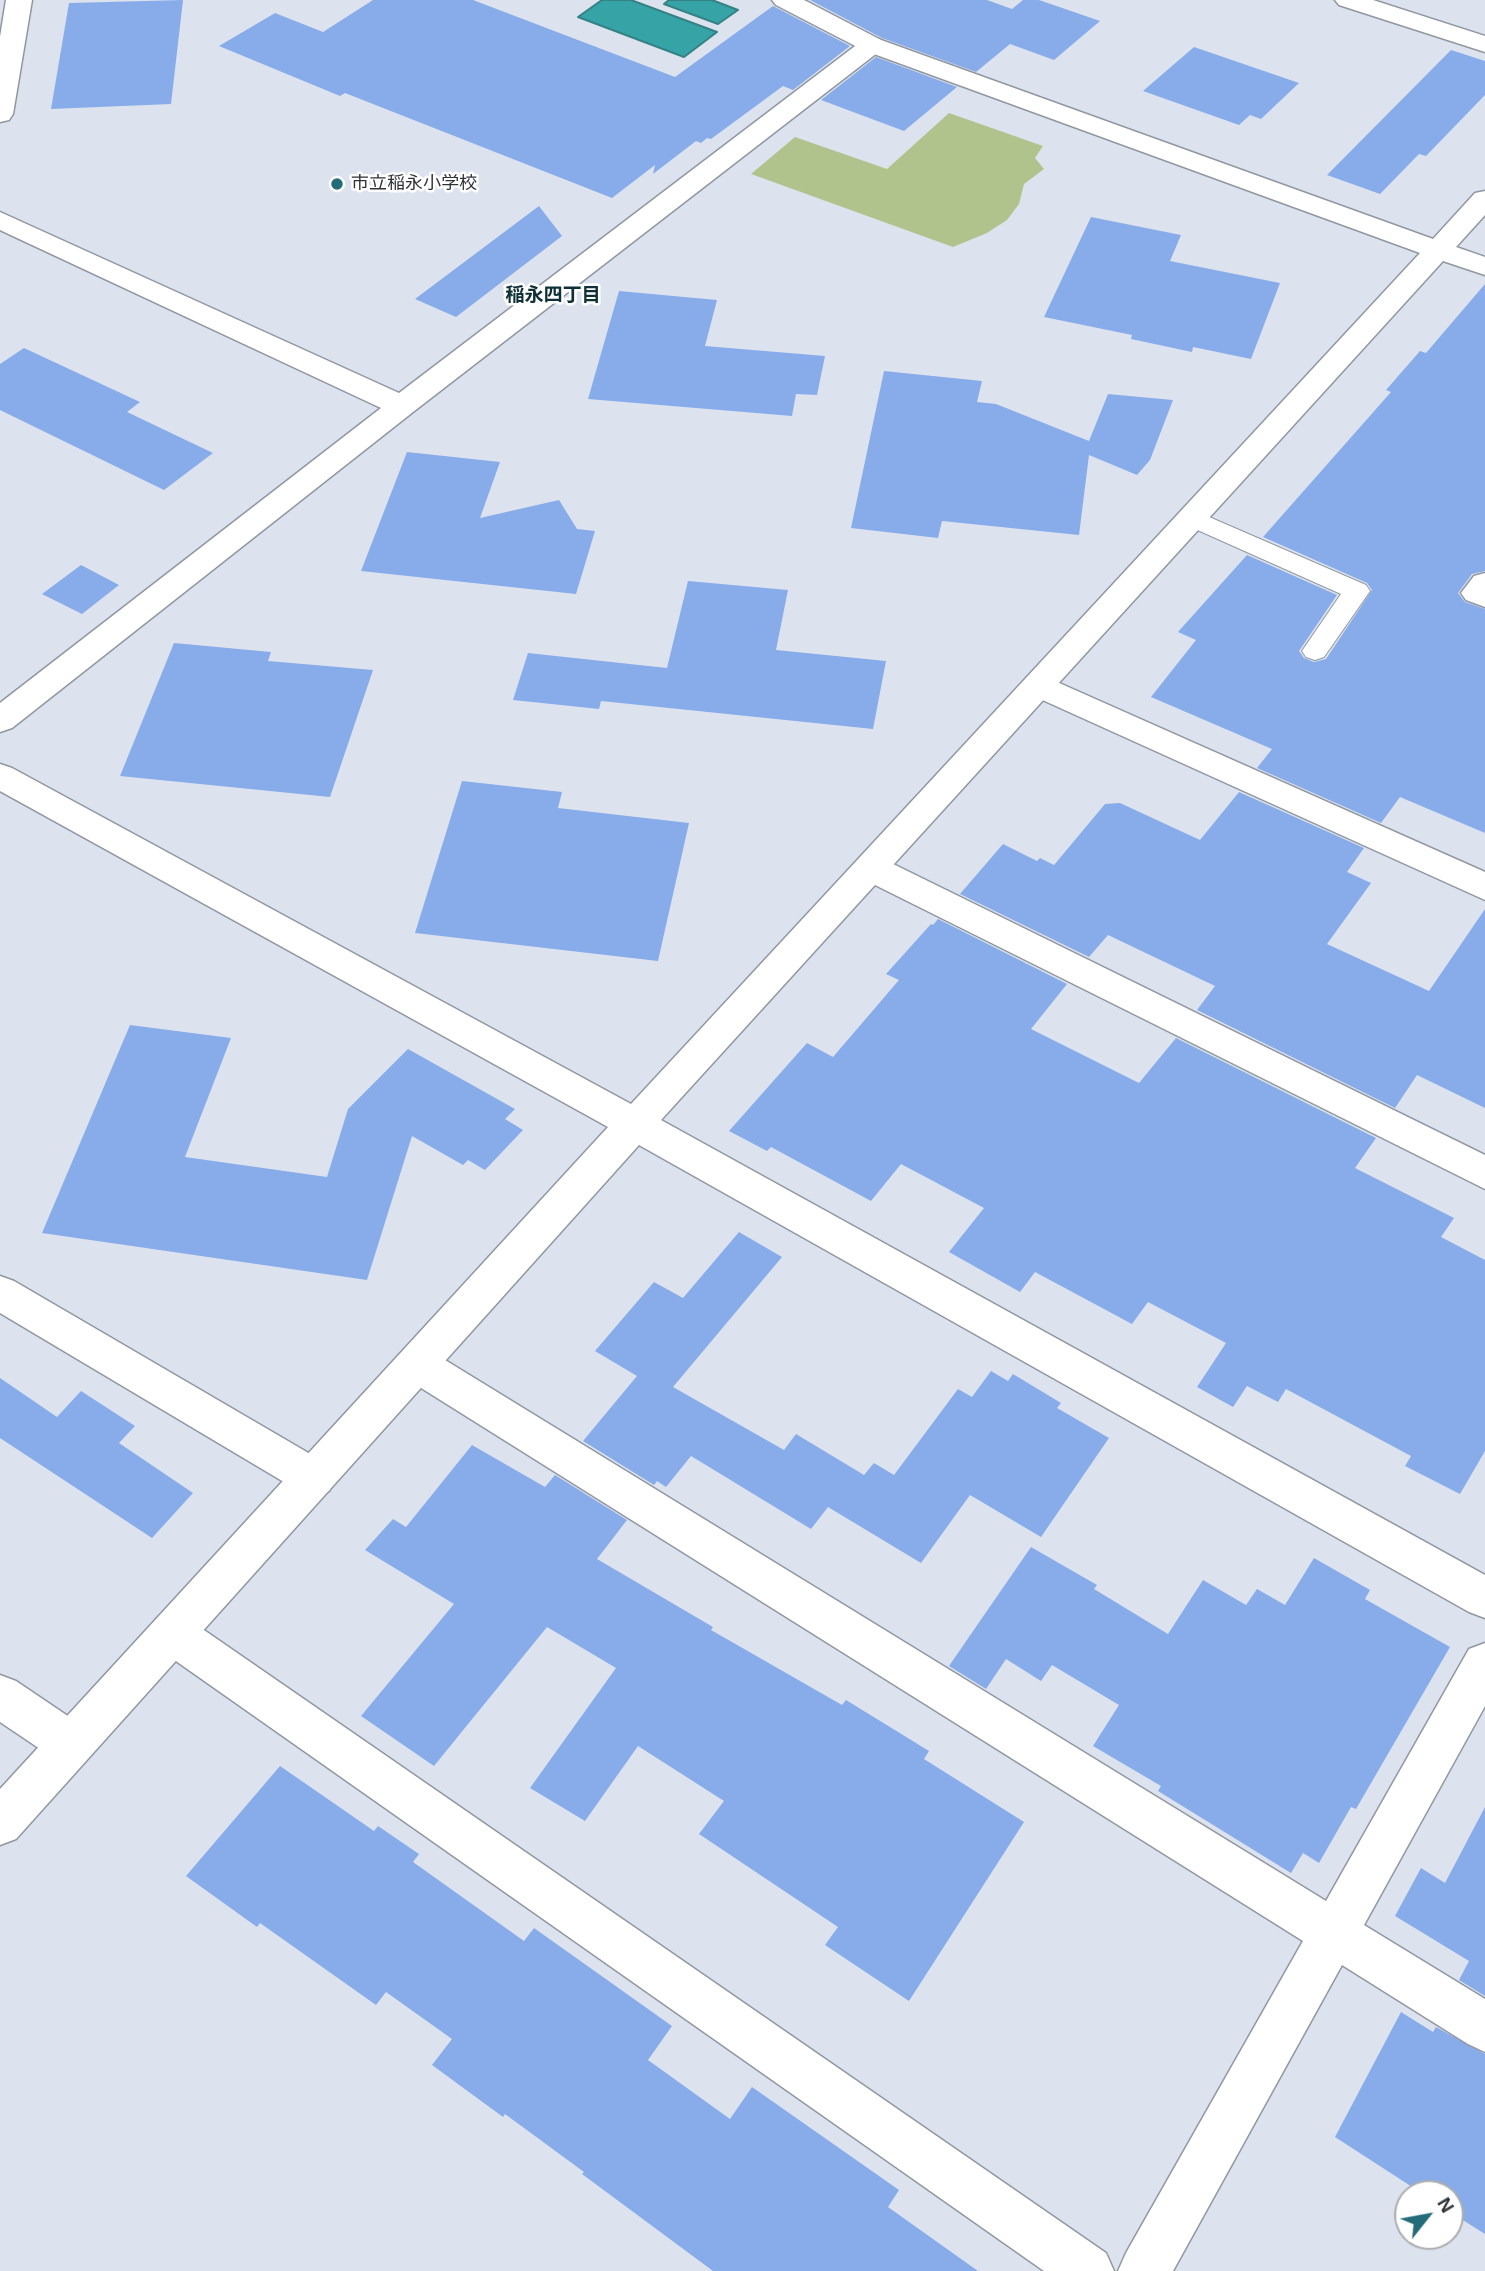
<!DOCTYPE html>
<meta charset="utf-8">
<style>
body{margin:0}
#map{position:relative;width:1485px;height:2271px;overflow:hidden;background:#dde3ee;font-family:Arial,sans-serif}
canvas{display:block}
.north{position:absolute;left:1394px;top:2180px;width:70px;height:70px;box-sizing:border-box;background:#fff;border:2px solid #acadaf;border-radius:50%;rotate:59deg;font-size:19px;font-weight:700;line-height:28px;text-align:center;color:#2f3236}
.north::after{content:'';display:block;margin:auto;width:24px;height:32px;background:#246c79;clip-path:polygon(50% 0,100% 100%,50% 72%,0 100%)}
</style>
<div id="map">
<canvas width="1485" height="2271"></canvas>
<div class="north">N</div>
</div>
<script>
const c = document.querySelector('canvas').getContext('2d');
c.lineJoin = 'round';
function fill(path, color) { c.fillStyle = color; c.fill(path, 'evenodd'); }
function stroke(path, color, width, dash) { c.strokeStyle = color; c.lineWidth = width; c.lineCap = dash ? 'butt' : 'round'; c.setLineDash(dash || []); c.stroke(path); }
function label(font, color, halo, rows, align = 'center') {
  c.font = font + ' Arial,"Noto Sans JP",sans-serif'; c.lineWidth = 5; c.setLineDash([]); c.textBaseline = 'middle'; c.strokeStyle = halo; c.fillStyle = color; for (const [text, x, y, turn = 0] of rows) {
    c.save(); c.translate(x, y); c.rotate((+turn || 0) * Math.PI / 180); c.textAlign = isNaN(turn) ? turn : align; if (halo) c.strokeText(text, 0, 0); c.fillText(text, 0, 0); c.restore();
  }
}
fill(new Path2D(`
 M 949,113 L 1043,146 L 1035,158 L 1044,169 L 1024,184 L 1019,204 L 1007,220 L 987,233 L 953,247 L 751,174 L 795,137 L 887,169 Z`), '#b1c38d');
const water = new Path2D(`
 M 602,0 L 631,0 L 717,32 L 684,57 L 578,17 Z
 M 669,0 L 712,0 L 738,10 L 718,24 L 664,4 Z`);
fill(water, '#36a4a6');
stroke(water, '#348284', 2);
fill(new Path2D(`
 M 183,0 L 171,104 L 51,109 L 69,3 Z
 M 373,0 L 473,0 L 675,77 L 773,6 L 850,46 L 793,90 L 783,86 L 711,139 L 707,138 L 701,143 L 696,141 L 653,174 L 655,165 L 612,198 L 345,93 L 340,96 L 219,46 L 275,13 L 323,32 Z
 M 810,0 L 987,0 L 1012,9 L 1023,0 L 1039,0 L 1100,21 L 1054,60 L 1010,44 L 976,72 L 882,38 Z
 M 1194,47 L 1299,83 L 1261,119 L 1250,115 L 1239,125 L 1143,91 Z
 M 1451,50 L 1485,61 L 1485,95 L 1426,156 L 1419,154 L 1380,194 L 1327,175 Z
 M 876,57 L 957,87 L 904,131 L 821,100 Z
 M 539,206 L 562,236 L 456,317 L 415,299 Z
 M 1091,217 L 1181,235 L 1170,261 L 1280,283 L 1251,359 L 1193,347 L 1192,352 L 1131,339 L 1132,335 L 1044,317 Z
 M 1485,284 L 1485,571 L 1472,574 L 1458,593 L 1465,602 L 1485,609 L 1485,833 L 1400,797 L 1381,823 L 1257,768 L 1272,749 L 1151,697 L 1196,640 L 1178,632 L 1247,555 L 1337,595 L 1299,651 L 1304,658 L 1314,662 L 1326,659 L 1372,590 L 1367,583 L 1263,537 L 1391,392 L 1386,390 L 1420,351 L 1426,353 Z
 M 619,291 L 717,300 L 705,346 L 825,356 L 817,395 L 796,394 L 792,416 L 588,399 Z
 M 24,348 L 140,402 L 127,412 L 213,453 L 164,490 L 0,410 L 0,364 Z
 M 884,371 L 982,381 L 977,402 L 996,404 L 1089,441 L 1108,394 L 1173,400 L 1150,460 L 1137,475 L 1089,455 L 1079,535 L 942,521 L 938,538 L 851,528 Z
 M 407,452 L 500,462 L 480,518 L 559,500 L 577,529 L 595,531 L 576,594 L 361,571 Z
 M 81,565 L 119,585 L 82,614 L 42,594 Z
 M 688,581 L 788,590 L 776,650 L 886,661 L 873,729 L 601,701 L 599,709 L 513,700 L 528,653 L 667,668 Z
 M 174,643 L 271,652 L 268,661 L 373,670 L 330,797 L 120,776 Z
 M 462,781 L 562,792 L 558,808 L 689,823 L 658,961 L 415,933 Z
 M 1239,792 L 1364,848 L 1347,872 L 1371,883 L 1327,944 L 1429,991 L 1485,909 L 1485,1108 L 1417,1075 L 1395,1108 L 1197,1010 L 1215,986 L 1108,935 L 1089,957 L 960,894 L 1003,844 L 1037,861 L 1040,858 L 1054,865 L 1105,804 L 1120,803 L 1200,840 Z
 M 938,919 L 1067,984 L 1031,1029 L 1139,1083 L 1176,1038 L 1376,1138 L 1355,1168 L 1454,1218 L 1441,1237 L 1485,1260 L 1485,1451 L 1460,1494 L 1405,1466 L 1411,1456 L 1286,1389 L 1278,1402 L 1247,1386 L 1233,1407 L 1197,1387 L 1226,1343 L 1148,1302 L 1132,1324 L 1035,1272 L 1020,1292 L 949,1252 L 984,1208 L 901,1164 L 871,1201 L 771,1147 L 767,1151 L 729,1131 L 807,1043 L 833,1057 L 899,980 L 886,974 L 931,924 L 933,925 Z
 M 130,1025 L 231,1038 L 185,1157 L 327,1177 L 348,1109 L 408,1049 L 515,1109 L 505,1119 L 523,1130 L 485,1170 L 468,1160 L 463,1165 L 412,1136 L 367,1280 L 42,1233 Z
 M 739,1232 L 782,1257 L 673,1387 L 784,1450 L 796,1434 L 864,1475 L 874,1463 L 894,1475 L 958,1389 L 972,1397 L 991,1371 L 1008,1381 L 1013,1374 L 1061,1403 L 1057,1408 L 1109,1438 L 1041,1537 L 970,1495 L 921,1563 L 828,1507 L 811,1529 L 691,1456 L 666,1487 L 657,1481 L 654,1485 L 583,1441 L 637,1376 L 595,1351 L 654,1282 L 683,1298 Z
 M 0,1378 L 57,1417 L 81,1391 L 135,1426 L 119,1443 L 193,1493 L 152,1538 L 0,1438 Z
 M 472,1445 L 545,1487 L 555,1475 L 627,1520 L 597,1559 L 713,1627 L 711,1630 L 842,1705 L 846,1700 L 929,1751 L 924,1759 L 1024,1822 L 909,2001 L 825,1945 L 838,1927 L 699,1834 L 724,1801 L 638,1746 L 585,1821 L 530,1788 L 616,1668 L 547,1627 L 434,1766 L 361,1716 L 454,1604 L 365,1550 L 393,1519 L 406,1527 Z
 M 1031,1547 L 1097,1585 L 1094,1589 L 1168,1634 L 1203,1580 L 1246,1605 L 1257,1589 L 1285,1605 L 1314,1558 L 1370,1590 L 1365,1599 L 1450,1647 L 1356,1809 L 1351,1807 L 1319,1863 L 1303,1853 L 1291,1873 L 1158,1791 L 1161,1786 L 1093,1746 L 1119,1705 L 1052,1665 L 1041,1681 L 1006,1659 L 986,1689 L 949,1666 Z
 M 280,1766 L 374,1831 L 378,1826 L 419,1854 L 413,1862 L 524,1941 L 534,1928 L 672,2026 L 648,2060 L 730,2119 L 752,2087 L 899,2190 L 888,2207 L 978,2271 L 713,2271 L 582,2174 L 584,2172 L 505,2114 L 503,2117 L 432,2065 L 452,2039 L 386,1992 L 376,2005 L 260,1923 L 257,1927 L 186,1876 Z
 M 1485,1807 L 1485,1996 L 1459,1980 L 1469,1961 L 1395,1916 L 1421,1868 L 1445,1883 Z
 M 1401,2012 L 1433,2032 L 1436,2027 L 1485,2054 L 1485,2234 L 1450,2212 L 1450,2194 L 1423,2194 L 1335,2137 Z`), '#87ace9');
const lane = new Path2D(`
 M 1193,510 L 1366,585 L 1370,591 L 1324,657 L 1315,660 L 1306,657 L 1302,651 L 1341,594 L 1184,524 L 1180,518 L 1184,512 Z`);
const street = new Path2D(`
 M 6,0 L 32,0 L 13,114 L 9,120 L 0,122 L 0,37 Z
 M 1335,0 L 1373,0 L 1485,36 L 1485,52 L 1339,5 Z
 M 872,37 L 881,40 L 885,45 L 881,50 L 413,412 L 12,728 L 0,732 L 0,703 L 381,408 L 0,230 L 0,212 L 399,393 L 863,40 Z
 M 1485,573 L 1485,607 L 1466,600 L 1461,593 L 1474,576 Z
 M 1039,674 L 1485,872 L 1485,900 L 1027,693 L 1022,685 L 1027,677 Z
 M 871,855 L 883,859 L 1485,1155 L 1485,1189 L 859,877 L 853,868 L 859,859 Z
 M 0,1276 L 14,1281 L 329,1465 L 335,1478 L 329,1491 L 314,1497 L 299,1491 L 0,1313 Z
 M 417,1347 L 432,1352 L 1326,1901 L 1469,1649 L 1485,1643 L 1485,1706 L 1364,1925 L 1485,1999 L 1485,2052 L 1468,2044 L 1342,1965 L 1173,2271 L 1118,2271 L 1126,2253 L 1303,1941 L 402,1376 L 396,1364 L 402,1352 Z
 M 172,1613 L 188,1619 L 1106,2253 L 1114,2271 L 1044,2271 L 156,1647 L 150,1633 L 156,1619 Z
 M 0,1675 L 16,1681 L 87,1729 L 94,1744 L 87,1759 L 71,1765 L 55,1759 L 0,1722 Z`);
const secondary = new Path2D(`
 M 772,0 L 804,0 L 881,40 L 1433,239 L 1475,193 L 1485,191 L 1485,215 L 1456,247 L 1485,257 L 1485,275 L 1443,261 L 661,1120 L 1485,1575 L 1485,1618 L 1469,1612 L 639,1145 L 16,1839 L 0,1845 L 0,1789 L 608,1127 L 0,791 L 0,764 L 12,768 L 631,1104 L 1420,253 L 863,50 L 776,5 Z`);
stroke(lane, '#9197a1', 2);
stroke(street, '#9197a1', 3);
stroke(secondary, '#9197a1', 3);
fill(lane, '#fff');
fill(street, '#fff');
fill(secondary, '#fff');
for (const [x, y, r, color] of [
 [337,184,7,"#246c79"]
]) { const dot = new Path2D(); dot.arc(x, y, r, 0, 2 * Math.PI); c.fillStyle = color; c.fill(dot); stroke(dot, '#fff', 2.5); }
label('18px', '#2f3236', '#fff', [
 ["市立稲永小学校",351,184]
], 'left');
label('bold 19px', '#0e3036', '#fff', [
 ["稲永四丁目",553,296]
]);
</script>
